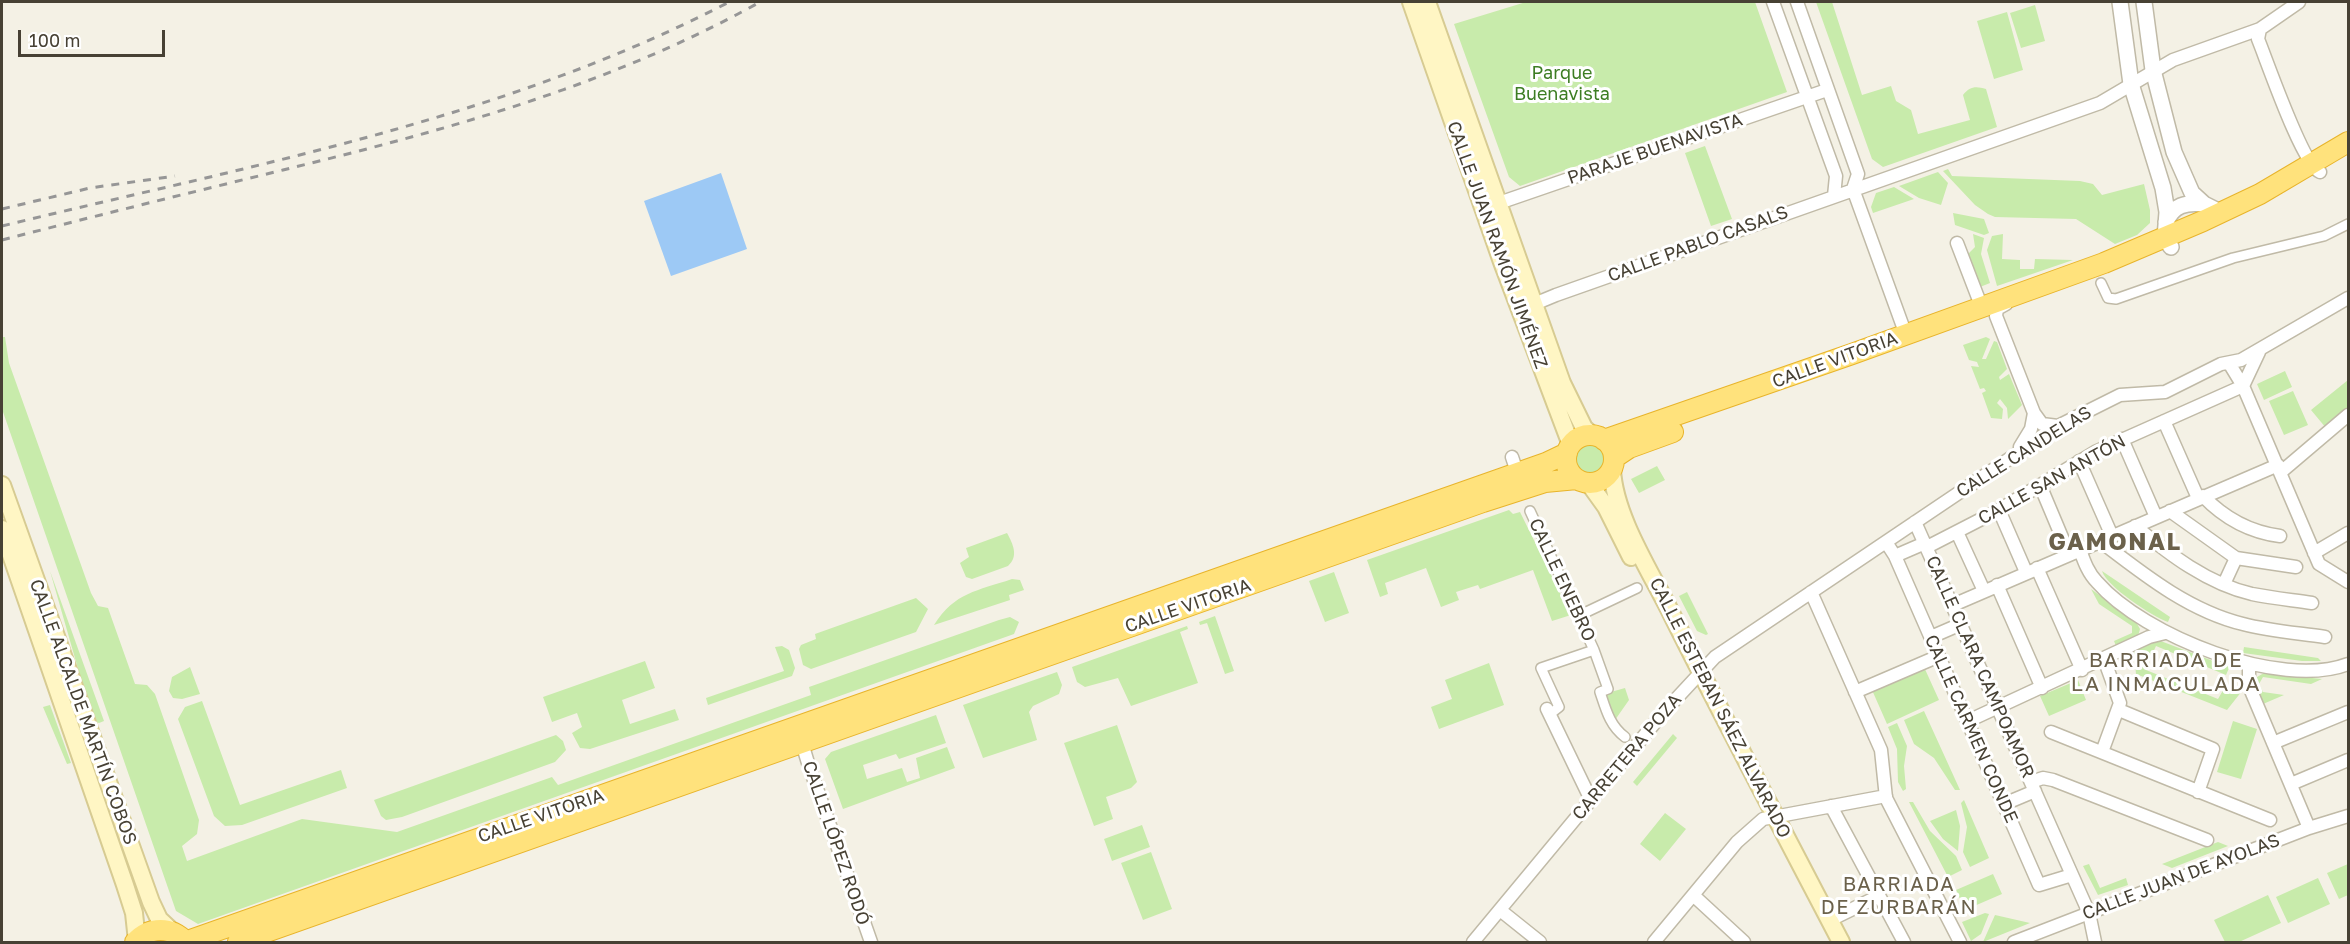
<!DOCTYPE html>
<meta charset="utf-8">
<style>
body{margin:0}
#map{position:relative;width:2350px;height:944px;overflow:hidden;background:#f4f1e5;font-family:"Golos Text",sans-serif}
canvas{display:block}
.frame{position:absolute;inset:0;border:3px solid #474134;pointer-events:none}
.scale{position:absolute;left:18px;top:30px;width:147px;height:27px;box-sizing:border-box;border:3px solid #474134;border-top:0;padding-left:8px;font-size:18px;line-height:21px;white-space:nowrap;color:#474134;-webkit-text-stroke:4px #fff;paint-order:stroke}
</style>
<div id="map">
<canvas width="2350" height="944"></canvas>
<div class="frame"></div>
<div class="scale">100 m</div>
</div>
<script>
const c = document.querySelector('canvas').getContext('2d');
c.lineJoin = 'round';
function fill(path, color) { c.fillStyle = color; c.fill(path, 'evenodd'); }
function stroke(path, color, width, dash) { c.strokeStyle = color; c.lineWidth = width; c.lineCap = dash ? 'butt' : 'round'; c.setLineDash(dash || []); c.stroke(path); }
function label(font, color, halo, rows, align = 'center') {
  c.font = font + ' "Golos Text",sans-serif'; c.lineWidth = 6; c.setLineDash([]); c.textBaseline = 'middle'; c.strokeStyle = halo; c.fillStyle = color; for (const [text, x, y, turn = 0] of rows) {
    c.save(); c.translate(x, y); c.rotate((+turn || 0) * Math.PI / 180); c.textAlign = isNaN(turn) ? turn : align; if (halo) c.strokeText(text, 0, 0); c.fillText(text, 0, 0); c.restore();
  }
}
fill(new Path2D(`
 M 1526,2 L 1755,2 L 1787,92 L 1520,186 L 1509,177 L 1454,24 Z
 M 1816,2 L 1832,2 L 1862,95 L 1891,86 L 1896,101 L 1911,110 L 1918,134 L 1970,120 L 1963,95 C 1970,86 1976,86 1986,89 L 1997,127 L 1883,167 L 1872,159 Z
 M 2035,5 L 2045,41 L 2021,48 L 2010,13 Z
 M 2007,12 L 2023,70 L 1994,79 L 1977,21 Z
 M 1705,146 L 1732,219 L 1711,226 L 1685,153 Z
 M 1948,169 L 1952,176 L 2080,181 L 2093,184 L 2102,195 L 2144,184 L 2150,210 L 2150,223 L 2137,235 L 2115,244 L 2076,219 L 1995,217 L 1988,214 L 1975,205 L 1943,171 Z
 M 1938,172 L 1948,183 L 1941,205 L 1919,198 L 1899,186 Z
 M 1894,187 L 1914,199 L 1873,213 L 1871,207 L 1876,193 Z
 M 1953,213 L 1984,219 L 1989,233 L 1984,235 L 1955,225 Z
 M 1973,234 L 1984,238 L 1981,254 L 1990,283 L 1980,287 L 1968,254 L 1975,247 Z
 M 2003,234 L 2002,259 L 2020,260 L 2020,269 L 2034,269 L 2035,259 L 2073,260 L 1997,286 L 1987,250 L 1992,236 Z
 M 2,337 L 5,337 L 9,363 L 91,593 L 98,606 L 108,608 L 135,684 L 147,685 L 155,694 L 199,820 L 197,834 L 182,846 L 187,861 L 302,819 L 397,832 L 552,777 L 558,785 L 811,695 L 809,687 L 999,620 L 1010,617 L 1019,622 L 1014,634 L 198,924 L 176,911 L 2,409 Z
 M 1986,337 L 1990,339 L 1982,359 L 1986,359 L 1994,341 L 1997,342 L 2007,369 L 1999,377 L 2000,380 L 2009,374 L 2022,405 L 2008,419 L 2007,408 L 2000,399 L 1997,403 L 2003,409 L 2002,419 L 1991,418 L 1982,393 L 1986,391 L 1984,388 L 1980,389 L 1971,366 L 1979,367 L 1977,362 L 1969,360 L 1963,345 Z
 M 2285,371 L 2292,387 L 2264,400 L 2257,384 Z
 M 2348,380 L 2348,410 L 2326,428 L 2311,410 Z
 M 2293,391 L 2308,425 L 2284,435 L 2269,401 Z
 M1576 460a15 15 0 1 1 30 0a15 15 0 1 1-30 0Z
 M 1657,466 L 1665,480 L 1639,493 L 1631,479 Z
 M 1509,510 L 1513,514 L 1520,512 L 1571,615 L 1552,621 L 1533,570 L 1480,589 L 1478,585 L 1456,592 L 1459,600 L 1441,607 L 1426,568 L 1385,583 L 1388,594 L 1380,597 L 1367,560 Z
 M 1007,533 C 1013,544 1019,556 1008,566 L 972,579 L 966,577 L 960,563 L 969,557 L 966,548 Z
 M 50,571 L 99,707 L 104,721 L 99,723 L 93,721 Z
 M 2102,571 L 2170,617 L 2168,622 C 2153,617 2106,586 2102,571 Z
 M 1334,572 L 1349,613 L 1325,622 L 1309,581 Z
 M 1012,579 L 1020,580 L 1024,590 L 1009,595 L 1010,600 L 934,625 C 955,592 977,591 1012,579 Z
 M 2091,589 L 2136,622 L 2140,629 L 2138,636 L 2116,646 L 2114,641 L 2132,633 L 2132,626 L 2099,604 Z
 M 1687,592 L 1708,634 L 1706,635 L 1697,631 L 1679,596 Z
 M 916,598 L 928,609 L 916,632 L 811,669 L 803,665 L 799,649 L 801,645 L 816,639 L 815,634 Z
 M 1215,616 L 1234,671 L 1225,674 L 1207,623 L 1200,625 L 1199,622 Z
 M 1187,626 L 1188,629 L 1180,632 L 1198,683 L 1131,706 L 1118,678 L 1085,687 L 1077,682 L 1072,667 Z
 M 2158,640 L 2229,667 L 2229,668 L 2226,675 L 2156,646 L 2150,659 L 2134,659 L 2134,649 Z
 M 782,646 L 789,650 L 795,668 L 792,676 L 708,705 L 706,698 L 784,671 L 775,647 Z
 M 2244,647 L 2318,658 L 2321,661 L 2302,661 L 2243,653 Z
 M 645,661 L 655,688 L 622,700 L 630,724 L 675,709 L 679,720 L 590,749 L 580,748 L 572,733 L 582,727 L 577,713 L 552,722 L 543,697 Z
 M 2149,662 L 2146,670 L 2218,699 L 2226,685 L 2242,691 L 2227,710 L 2136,674 L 2135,664 Z
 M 1489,663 L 1504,705 L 1439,729 L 1431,707 L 1452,699 L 1445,680 Z
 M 190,667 L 200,694 L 182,699 L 173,698 L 169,691 L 172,677 Z
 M 1924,667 L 1939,700 L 1887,724 L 1872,690 Z
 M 1057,672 L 1062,685 L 1059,694 L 1033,706 L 1029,712 L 1037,740 L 983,758 L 963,705 Z
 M 2264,673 L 2322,679 L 2311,684 L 2263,677 L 2259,684 L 2263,692 L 2284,695 L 2263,704 L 2255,685 L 2257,677 Z
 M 2078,680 L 2086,700 L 2049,716 L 2040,696 Z
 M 1625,688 L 1629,700 L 1615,720 L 1604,694 Z
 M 202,701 L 240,805 L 341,770 L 347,788 L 242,825 L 225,826 L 214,816 L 178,719 L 185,707 Z
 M 50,705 L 71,763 L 67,764 L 43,707 Z
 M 1924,711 L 1960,790 L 1955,790 L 1934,758 L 1914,744 L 1904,720 Z
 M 936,715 L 946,743 L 899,759 L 896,754 L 863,765 L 867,779 L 902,768 L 907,782 L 920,778 L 916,758 L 947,747 L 955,768 L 843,809 L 825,759 L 831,752 Z
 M 2233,721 L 2257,729 L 2241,779 L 2217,772 Z
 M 1897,723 L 1907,746 L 1904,766 L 1906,789 L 1903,791 L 1898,782 L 1897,749 L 1888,727 Z
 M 1117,725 L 1137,782 L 1131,788 L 1106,797 L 1113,819 L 1094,826 L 1064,743 Z
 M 1673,734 L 1677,738 L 1637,786 L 1633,782 Z
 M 556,735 L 563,741 L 566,750 L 555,762 L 402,817 L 386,820 L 381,816 L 374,800 Z
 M 1964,800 L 1989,858 L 1970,867 L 1963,852 L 1967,827 L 1961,803 Z
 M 1909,802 L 1913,802 L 1930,831 L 1956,856 L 1962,870 L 1948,877 Z
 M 1956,810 L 1960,826 L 1958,851 L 1943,839 L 1930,821 Z
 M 1665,813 L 1686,829 L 1660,861 L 1640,844 Z
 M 1142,825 L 1150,847 L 1112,861 L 1104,839 Z
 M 2218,842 L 2228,846 L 2172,868 L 2162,864 Z
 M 1151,852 L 1172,909 L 1143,920 L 1121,863 Z
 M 2089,864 L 2100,888 L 2126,878 L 2128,885 L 2098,895 L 2083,866 Z
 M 2348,864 L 2348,895 L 2339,899 L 2327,873 Z
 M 1993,874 L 2002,894 L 1965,910 L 1956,890 Z
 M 2318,878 L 2330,904 L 2288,923 L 2276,897 Z
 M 2268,895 L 2281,923 L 2239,942 L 2225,942 L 2214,920 Z
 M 1985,913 L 1989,914 L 1981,934 L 1971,941 L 1962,922 Z
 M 1995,915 L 2030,923 L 1983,942 Z`), '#c8ebab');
fill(new Path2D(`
 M 721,173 L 747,249 L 671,276 L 644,201 Z`), '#9dc9f5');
const pedestrian = new Path2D(`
 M 2101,283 L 2108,298 L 2116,299 L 2233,258 L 2324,236 L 2348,224
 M 1530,511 L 1594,650 L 1608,689 L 1600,692 C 1606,710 1610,726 1625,737
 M 1578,616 L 1637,588
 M 1550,714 L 1559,707 L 1541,668 L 1594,650`);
const minor = new Path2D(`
 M 1773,2 L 1836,176 L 1834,196
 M 1797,2 L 1858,174 L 1853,189 L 1906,335
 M 2260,29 L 2258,39 C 2267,61 2303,166 2320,172
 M 1493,205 L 1827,90
 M 1957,243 L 1982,308
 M 2006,304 L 1997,309 L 1996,316 L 2034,413 L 2042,424 L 2058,426
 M 1527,307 L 1556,295 L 2100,103 L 2173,60 L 2260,29 L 2299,2
 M 2229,363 L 2243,386 L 2319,564 L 2348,582
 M 2243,386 L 2259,352
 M 2164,421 L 2198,498
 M 2122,439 L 2156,517
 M 2020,447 L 2031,429 L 2034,413
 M 1512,457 L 1515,466
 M 2079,461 L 2112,536
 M 2281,472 L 2348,415
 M 2040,485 L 2069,554
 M 2203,496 C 2225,519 2249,532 2280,536
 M 1999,510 L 2026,572
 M 2170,511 L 2236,558 L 2296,567
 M 1915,522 L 2089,913 L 2095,942
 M 2135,526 C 2169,554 2208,584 2252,594 C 2272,598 2292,600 2312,603
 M 1957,532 L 1984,591
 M 2100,541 C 2143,574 2189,611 2243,624 C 2269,631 2298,633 2325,637
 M 1886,542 L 1895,556 L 2039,885 L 2072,875
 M 1927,547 L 1999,510 L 2097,451 L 2243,386
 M 2080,550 C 2084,561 2088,573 2097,582 C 2144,636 2280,690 2348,664
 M 2314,553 L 2348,533
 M 1895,556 L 1925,543
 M 2037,568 L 2082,670
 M 2224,584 L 2236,558
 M 1997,585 L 2042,688
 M 1811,592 L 1881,750 L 1886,798 L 1960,942
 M 1953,605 L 2278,465
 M 1931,637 L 1961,624
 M 2249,664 L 2249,686 L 2309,828
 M 1855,692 L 1939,656
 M 1547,709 L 1591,800
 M 2119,710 L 2213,749 L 2198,792
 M 1968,721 L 2149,637 L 2165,633
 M 2051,732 L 2270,820
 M 803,737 L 802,743 L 808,763 L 871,942
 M 2273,743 L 2348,712
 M 2102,752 L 2120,703 L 2104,659
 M 2031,782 L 2043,778 L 2053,780 L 2207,840
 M 2291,784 L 2348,760
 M 2004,804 L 2035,791
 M 1831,806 L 1904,942
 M 1693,895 L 1744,942
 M 1500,910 L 1540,942
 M 1830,920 L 1879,896
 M 1473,942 L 1663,713 L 1715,657 L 2058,426 L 2120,395 L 2165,392 L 2221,364 L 2241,360 L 2348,298
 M 1654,942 L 1737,842 L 1763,819 L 1886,796
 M 2014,942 L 2309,828 L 2348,816`);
const tertiary = new Path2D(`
 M 2120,2 L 2131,84 L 2163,188 L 2167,212 L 2165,238 L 2171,247
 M 2144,2 L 2153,70 L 2174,152 L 2192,193 L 2204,204 L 2222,213
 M 2166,222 C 2173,205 2186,202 2204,204`);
const secondary = new Path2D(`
 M 1411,2 L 1502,262 L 1571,445
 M 1427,2 L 1562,383 L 1584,428 L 1592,435
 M 1612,469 C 1614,516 1651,572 1672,615 C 1727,725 1784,833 1841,942
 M 1588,482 L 1606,507 L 1631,557
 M 2,485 L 151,902 L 159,919 L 174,933
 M 2,529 L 125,885 L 134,913 L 137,941`);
const trunk = new Path2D(`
 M1566 459a24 24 0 1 1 48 0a24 24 0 1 1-48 0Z
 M 1604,440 L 1852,354 L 2104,263 L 2203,221 L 2260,194 L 2348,142
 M 1614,458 L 1629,448 L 1673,432
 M 135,942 C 150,926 171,926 186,942
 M 185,942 L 1546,463 L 1567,453
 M 238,942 L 1483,502 L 1545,482 L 1577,479`);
stroke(pedestrian, '#c0baa7', 12);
stroke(minor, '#c0baa7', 15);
stroke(tertiary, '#c0baa7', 18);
stroke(secondary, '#d7cb92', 20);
stroke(trunk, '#e8b42b', 22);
stroke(pedestrian, '#fff', 9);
stroke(minor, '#fff', 12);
stroke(tertiary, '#fff', 15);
stroke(secondary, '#fff6c4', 16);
stroke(trunk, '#ffe27c', 20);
stroke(new Path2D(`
 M 2,209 L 90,188 L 175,176
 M 2,226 C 248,166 502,120 729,2
 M 2,240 C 95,216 189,193 283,170 C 447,130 611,85 760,2`), '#969696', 3, [8, 8]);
label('18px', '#3d7d23', '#fff', [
 ["Parque",1562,73],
 ["Buenavista",1562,94]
]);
label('18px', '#474134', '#fff', [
 ["PARAJE BUENAVISTA",1655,149,-19],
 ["CALLE PABLO CASALS",1698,244,-20],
 ["CALLE JUAN RAMÓN JIMÉNEZ",1497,245,70],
 ["CALLE VITORIA",1835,360,-20],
 ["CALLE CANDELAS",2024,452,-32],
 ["CALLE SAN ANTÓN",2052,480,-29],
 ["CALLE ENEBRO",1562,580,65],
 ["CALLE VITORIA",1188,606,-19],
 ["CALLE CLARA CAMPOAMOR",1980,667,66],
 ["CALLE ESTEBAN SÁEZ ALVARADO",1720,708,63],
 ["CALLE ALCALDE MARTÍN COBOS",83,712,70],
 ["CALLE CARMEN CONDE",1971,729,66],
 ["CARRETERA POZA",1627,757,-50],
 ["CALLE VITORIA",541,816,-19],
 ["CALLE LÓPEZ RODÓ",836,843,71],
 ["CALLE JUAN DE AYOLAS",2181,877,-21]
]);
c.letterSpacing = '1.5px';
label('20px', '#6b614b', '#fff', [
 ["BARRIADA",1899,885],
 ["DE ZURBARÁN",1899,908]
]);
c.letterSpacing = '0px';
c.letterSpacing = '1.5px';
label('21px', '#6b614b', '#fff', [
 ["BARRIADA DE",2166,660],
 ["LA INMACULADA",2166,684]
]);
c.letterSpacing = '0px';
c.letterSpacing = '1.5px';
label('bold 24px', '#6b614b', '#fff', [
 ["GAMONAL",2115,542]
]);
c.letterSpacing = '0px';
</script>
